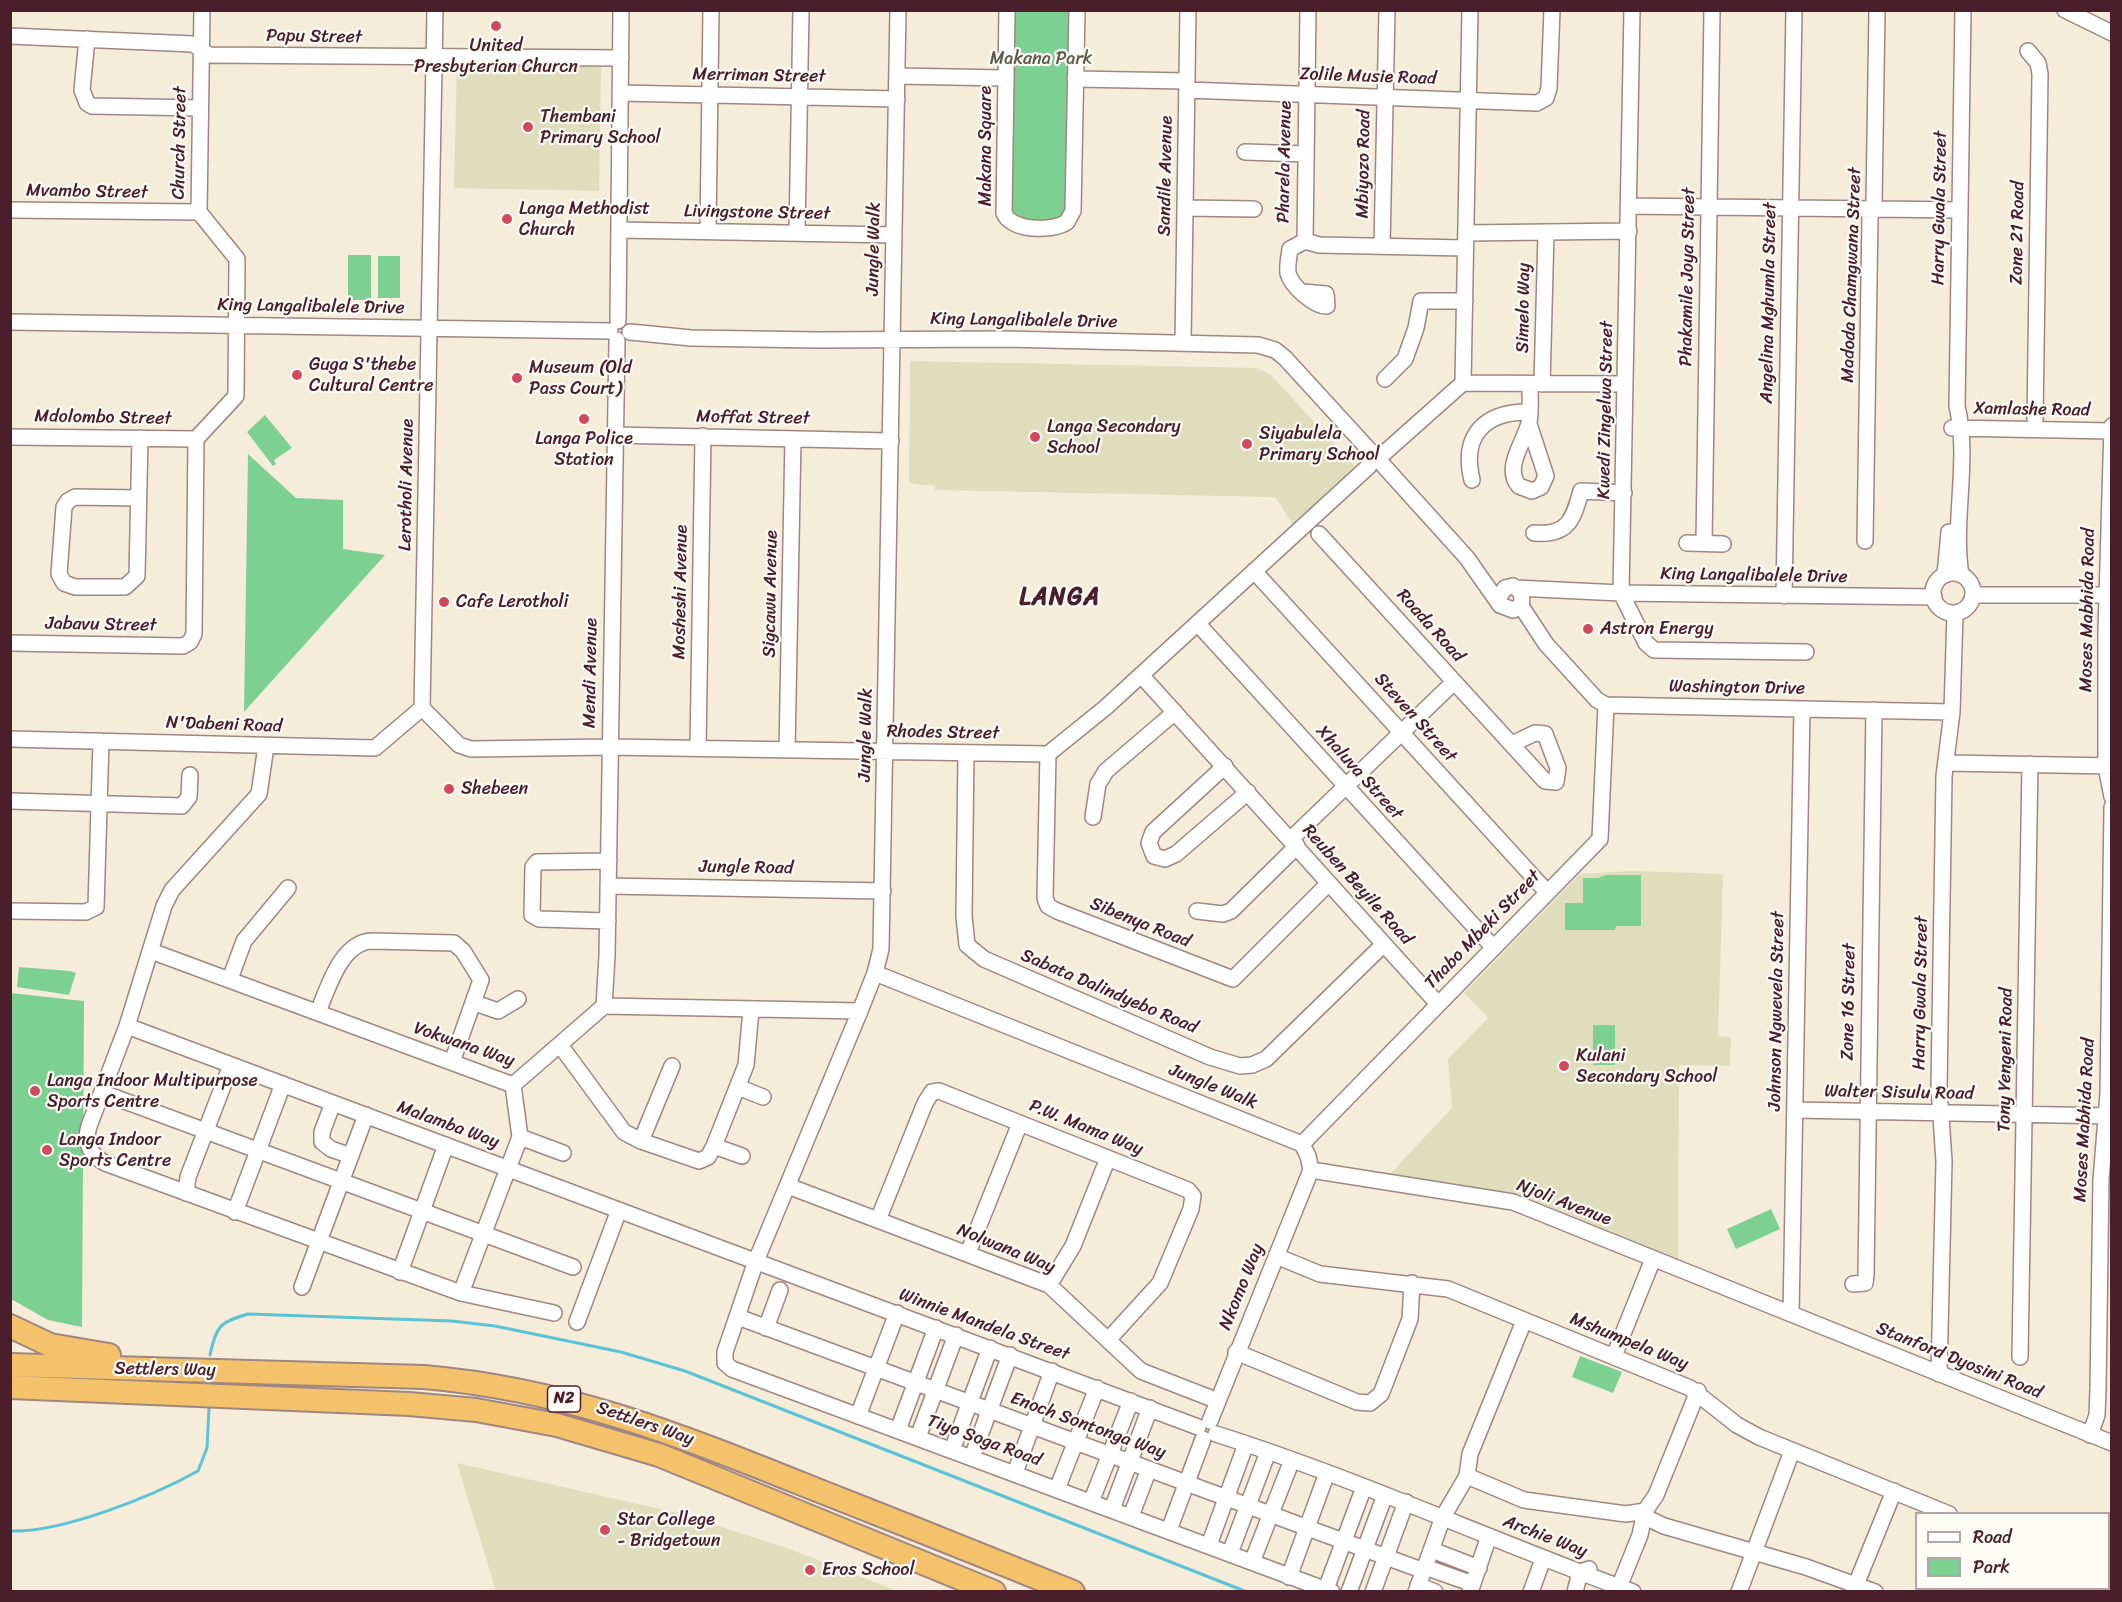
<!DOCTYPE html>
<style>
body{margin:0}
#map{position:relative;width:2122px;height:1602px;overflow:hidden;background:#f6ecda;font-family:Sriracha,sans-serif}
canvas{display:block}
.frame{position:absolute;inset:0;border:12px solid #4a1f2b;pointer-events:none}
.legend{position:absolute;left:1915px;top:1512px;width:195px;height:78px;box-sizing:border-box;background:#fdfcf7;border:2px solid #b5a4a5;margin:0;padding:8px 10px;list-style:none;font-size:18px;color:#4a1f2b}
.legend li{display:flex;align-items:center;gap:12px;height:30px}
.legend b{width:30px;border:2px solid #b5a4a5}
</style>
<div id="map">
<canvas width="2122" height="1602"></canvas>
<div class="frame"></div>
<ul class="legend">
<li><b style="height:8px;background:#fff"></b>Road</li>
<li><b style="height:16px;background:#7cd092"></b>Park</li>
</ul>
</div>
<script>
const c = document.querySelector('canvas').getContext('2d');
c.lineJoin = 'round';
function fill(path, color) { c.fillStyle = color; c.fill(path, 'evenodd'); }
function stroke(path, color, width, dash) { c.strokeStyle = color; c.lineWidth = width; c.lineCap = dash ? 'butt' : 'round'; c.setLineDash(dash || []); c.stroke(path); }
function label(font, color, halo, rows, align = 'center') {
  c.font = font + ' Sriracha,sans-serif'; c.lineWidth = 4.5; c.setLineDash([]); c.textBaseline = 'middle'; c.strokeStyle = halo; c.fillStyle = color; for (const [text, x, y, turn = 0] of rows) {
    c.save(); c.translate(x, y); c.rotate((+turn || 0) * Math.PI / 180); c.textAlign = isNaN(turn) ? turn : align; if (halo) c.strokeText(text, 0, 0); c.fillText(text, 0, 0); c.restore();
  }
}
fill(new Path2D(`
 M 457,64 L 601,67 L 599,191 L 454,188 Z
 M 910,361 L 1257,368 L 1271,375 L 1356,468 L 1294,526 L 1275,497 L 935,490 L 935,486 L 909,483 Z
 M 1632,871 L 1723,874 L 1718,1036 L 1731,1037 L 1730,1066 L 1679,1065 L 1678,1259 L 1518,1194 L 1390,1174 L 1452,1108 L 1448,1059 L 1488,1018 L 1464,993 L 1580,874 Z
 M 457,1463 L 678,1513 L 787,1548 L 897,1591 L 496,1591 Z`), '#dfddbb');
fill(new Path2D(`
 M 1011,11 L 1073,11 L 1069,211 L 1064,221 L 1021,222 L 1008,212 Z
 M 348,255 L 371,255 L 371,300 L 348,300 Z
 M 378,256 L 400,256 L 400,298 L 378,298 Z
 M 265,415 L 292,448 L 274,460 L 276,464 L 273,466 L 247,432 Z
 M 248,454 L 296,498 L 343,500 L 343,549 L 385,555 L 244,712 Z
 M 1606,875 L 1641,875 L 1641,926 L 1616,926 L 1615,930 L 1565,930 L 1565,903 L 1583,903 L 1583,878 L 1598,878 Z
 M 19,967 L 70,971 L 76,973 L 69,995 L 63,994 L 17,987 Z
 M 10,993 L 84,1001 L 82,1327 L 48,1320 L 11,1299 Z
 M 1593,1025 L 1615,1025 L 1615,1065 L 1593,1065 Z
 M 1771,1209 L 1780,1229 L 1736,1249 L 1727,1229 Z
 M 1580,1356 L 1622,1372 L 1613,1393 L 1572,1377 Z`), '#7cd092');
stroke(new Path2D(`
 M 210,1355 C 216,1326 220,1322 248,1314 L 452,1321 L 495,1326 L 621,1352 L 685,1371 L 1247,1592
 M 10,1531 C 62,1533 153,1496 198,1471 L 207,1448 L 209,1408`), '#5ac3d5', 3);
const minor = new Path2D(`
 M 898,10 L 881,949 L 875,973 L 860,1011 L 756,1261 L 725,1352 L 725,1363 L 732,1369 L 1332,1592
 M 1007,10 L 1004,213 C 1011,231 1052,232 1067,222 L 1073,211 L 1077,10
 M 1632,10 L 1621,593 L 1646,643 L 1654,650 L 1806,652
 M 2065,10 L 2112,33
 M 10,36 L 193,44 L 209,55 L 621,58
 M 87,39 L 82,90 L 87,103 L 92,106 L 200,108
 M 2028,51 L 2038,63 L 2040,74 L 2035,420
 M 897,76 L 1006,78
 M 1075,79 L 1187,81
 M 1187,90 L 1537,103 L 1546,98 L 1549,88 L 1552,10
 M 620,93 L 897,99
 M 1245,152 L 1305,154
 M 1629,206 L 1960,210
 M 1185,208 L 1254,209
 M 10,210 L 199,212
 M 619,230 L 894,235
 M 708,231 L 711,10
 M 797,233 L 801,10
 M 1466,233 L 1629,231
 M 1305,241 L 1308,10
 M 1305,241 L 1319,245 L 1465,248
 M 1382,246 L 1387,10
 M 1303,292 L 1326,294 L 1327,306 C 1315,307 1291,286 1288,273 C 1287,266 1289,256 1290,249 L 1305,241
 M 618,321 L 621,10
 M 10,322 L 610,331
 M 630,332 L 691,338 L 817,340 L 1005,339 L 1258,345 L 1275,350 L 1285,358 L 1372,453
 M 1183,342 L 1188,10
 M 1385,379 L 1405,359 L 1416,328 L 1421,301 L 1465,301
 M 1463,383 L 1625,384
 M 1542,384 L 1546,233
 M 1529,424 L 1546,476 L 1541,487 L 1532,491 L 1519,486 C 1503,468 1525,441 1529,423 C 1531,411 1530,397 1530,384
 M 2112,426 L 2106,632 L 2106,766 L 2112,797
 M 1952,428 L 2112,431
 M 614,435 L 891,441
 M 10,437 L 196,439
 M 1382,455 L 1463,383 L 1470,10
 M 1383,465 L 1467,558 L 1500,605 L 1513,610 L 1521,606 C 1523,597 1522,591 1513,586 L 1505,588 L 1498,599
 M 1472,480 C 1461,435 1485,411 1530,412
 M 138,498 L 75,497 L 68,501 L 64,507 L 59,574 L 64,583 L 75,587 L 125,587 L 137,576 L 140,438
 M 1534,533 C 1568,536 1573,520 1581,491 L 1624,493
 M 1319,534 L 1545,781 L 1556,782 L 1558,768 L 1545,734 L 1535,733 L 1512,744
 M 1865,541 L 1870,217 L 1874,203 L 1877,10
 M 1687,543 L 1723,544
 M 1704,543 L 1712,10
 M 1254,571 L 1547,892
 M1933 593a20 20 0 1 1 40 0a20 20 0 1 1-40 0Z
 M 1945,575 L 1949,532
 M 1961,575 C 1952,520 1970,461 1957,406 L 1963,10
 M 1516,588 L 1621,593 L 1934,597
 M 1973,595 L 2112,595
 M 1784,596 L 1794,10
 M 1521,606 L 1546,644 L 1597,700 L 1606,705 L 1952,712
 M 1198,624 L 1493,947
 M 10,643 L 183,646 L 190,642 L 194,634 L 196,439 L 236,396 L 237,259 L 199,212 L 202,10
 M 1141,675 L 1438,1004
 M 422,708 L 459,745 L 471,749 L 609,747 L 1048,754 L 1105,708 L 1369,466
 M 422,708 L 435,10
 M 10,739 L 375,748 L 422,708
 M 266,746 L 259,794 L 172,890 L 164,906 L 127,1026 L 89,1126 C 84,1142 90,1155 105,1163 L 461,1293 L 520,1137
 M 698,748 L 703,436
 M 787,750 L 793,439
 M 966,753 L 964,916 L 967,945 L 984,959 L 1210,1057 L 1240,1066 L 1252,1065 L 1266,1059 L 1384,944
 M 1048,754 L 1045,898 L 1048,906 L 1057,911 L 1233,979 L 1329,883
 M 1947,763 L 2112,766
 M 1225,766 L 1153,832 L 1149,843 L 1154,856 L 1165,859 L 1176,854 L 1248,792
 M 10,801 L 182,806 L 189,797 L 190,775
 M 1093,817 L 1098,784 L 1106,771 L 1175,712
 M 1291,839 L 1454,682
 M 608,886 L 883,891
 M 10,911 L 86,912 L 96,907 L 101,741
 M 1197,911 L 1223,914 L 1231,911 L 1297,846
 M 608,921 L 539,919 L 532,915 L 533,867 L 537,862 L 609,861
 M 151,951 L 513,1085 L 604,1006 L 860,1011
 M 875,973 L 1302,1144 L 1308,1156 L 1311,1170 L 1210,1421
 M 230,979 L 244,941 L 288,888
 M 475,1003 L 498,1011 L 518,999
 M 604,1006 L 607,956 L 617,340
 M 318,1012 C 328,988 341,942 372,941 L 454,943 L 463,951 L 481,980 L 452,1062
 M 127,1026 L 1198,1427
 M 560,1045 L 624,1132 L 641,1141 L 699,1161 L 708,1157 L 714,1146 L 746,1065 L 751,1010
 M 513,1085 L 520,1137 L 563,1153
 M 738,1087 L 763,1097
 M 103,1093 L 573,1267
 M 333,1103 L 322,1132 L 322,1142 L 331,1149 L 351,1156
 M 1795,1110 L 2112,1116
 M 641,1141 L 672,1066
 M 1302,1144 L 1600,839 L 1606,705
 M 714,1146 L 742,1156
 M 1311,1170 L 1513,1202 L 2112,1443
 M 788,1186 L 1049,1285 L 1141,1371 L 1218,1401
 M 186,1193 L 188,1177 L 231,1065
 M 235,1212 L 283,1084
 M 878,1220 L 925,1103 L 932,1092 L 939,1091 L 1188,1190 L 1193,1196 L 1191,1209 L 1160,1283 L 1108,1340
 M 968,1253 L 1020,1123
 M 1276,1256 L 1320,1274 L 1448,1289 L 1690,1388 L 1737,1425 L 1759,1437 L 1949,1514
 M 400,1272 L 446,1145
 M 1853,1284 L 1865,1283 L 1866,1275 L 1874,710
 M 1049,1285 L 1073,1246 L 1108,1158
 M 302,1287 L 366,1115
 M 461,1293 L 554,1313
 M 1791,1314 L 1802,709
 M 738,1317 L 1424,1571
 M 1524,1321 L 1470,1454 L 1467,1476 L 1524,1500 L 1626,1514 L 1645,1511 L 1656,1495 L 1698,1391
 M 577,1322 L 619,1210
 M 766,1328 L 780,1290
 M 1236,1352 L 1357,1402 L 1370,1403 L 1381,1394 L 1410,1319 L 1412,1283
 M 1614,1356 L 1653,1259
 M 2020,1357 L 2030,764
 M 1939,1374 L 1944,1161 L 1939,1088 L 1944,776 L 1952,712 L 1955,613
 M 858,1416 L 897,1313
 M 898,1430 L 936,1328
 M 1216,1434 C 1358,1479 1493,1541 1633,1592
 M 2090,1435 L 2097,1415 L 2098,1389 L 2101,1180 L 2108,1094 L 2112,807
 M 918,1437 L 956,1335
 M 952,1450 L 990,1348
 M 972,1457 L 1010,1355
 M 1015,1473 L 1052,1371
 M 1057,1489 L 1097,1388
 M 1091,1502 L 1131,1401
 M 1112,1509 L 1150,1408
 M 1131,1516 L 1149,1469
 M 1645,1517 L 1664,1526 L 1806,1567 L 1875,1592
 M 1169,1530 L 1203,1439
 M 1209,1545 L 1246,1444
 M 1432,1550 L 1479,1568
 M 1230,1553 L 1268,1452
 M 1252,1562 L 1292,1460
 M 1425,1567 L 1473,1584
 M 2108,1576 L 2112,1578
 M 1289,1577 L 1327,1473
 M 1418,1585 L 1435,1592
 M 1326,1589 L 1364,1487
 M 1349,1592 L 1385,1495
 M 1373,1592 L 1406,1502
 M 1416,1592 L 1443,1517 L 1467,1476
 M 1470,1592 L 1489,1536
 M 1531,1592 L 1543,1559
 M 1575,1592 L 1580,1572 L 1589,1569
 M 1617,1592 L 1640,1535 L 1645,1511
 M 1739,1592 L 1792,1451
 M 1853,1592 L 1894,1491
 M 1965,1592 L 1967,1588
 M 2079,1592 L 2080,1588`);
const highway = new Path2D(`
 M 10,1326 L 50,1345 L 109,1355
 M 10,1365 L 424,1377 C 565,1389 677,1434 807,1486 C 896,1521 984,1556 1073,1592
 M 10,1387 L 409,1404 L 476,1410 L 557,1425 L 659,1455 L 994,1592`);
stroke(minor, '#a08682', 18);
stroke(highway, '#a08682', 26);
stroke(minor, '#fff', 15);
stroke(highway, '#f3c26a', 22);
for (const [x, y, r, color] of [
 [496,26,6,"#d1495b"],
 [528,127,6,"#d1495b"],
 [507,219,6,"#d1495b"],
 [297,375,6,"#d1495b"],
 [517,378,6,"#d1495b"],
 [584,419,6,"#d1495b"],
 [1035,437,6,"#d1495b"],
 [1247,444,6,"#d1495b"],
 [444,602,6,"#d1495b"],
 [1588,629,6,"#d1495b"],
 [449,789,6,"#d1495b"],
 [1564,1066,6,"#d1495b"],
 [35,1091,6,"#d1495b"],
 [47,1150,6,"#d1495b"],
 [605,1530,6,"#d1495b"],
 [810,1570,6,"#d1495b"]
]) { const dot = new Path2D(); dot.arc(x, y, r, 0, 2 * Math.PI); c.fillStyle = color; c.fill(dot); stroke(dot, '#fdfcf7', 2); }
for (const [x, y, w] of [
 [564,1399,33]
]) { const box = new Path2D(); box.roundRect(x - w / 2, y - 13, w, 26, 4.5); c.fillStyle = '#fdfcf7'; c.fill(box); stroke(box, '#4a1f2b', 1.5); }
label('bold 16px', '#4a1f2b', null, [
 ["N2",564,1399]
]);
label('18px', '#4a1f2b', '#fdfcf7', [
 ["Papu Street",314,37,1],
 ["Merriman Street",759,76,1],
 ["Zolile Musie Road",1368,77,2],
 ["Church Street",180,143,-89],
 ["Makana Square",986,146,-90],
 ["Pharela Avenue",1285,162,-89],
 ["Mbiyozo Road",1364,164,-89],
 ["Sandile Avenue",1166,176,-89],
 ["Mvambo Street",87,192,1],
 ["Harry Gwala Street",1940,208,-89],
 ["Livingstone Street",757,213,1],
 ["Zone 21 Road",2018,233,-89],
 ["Jungle Walk",874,249,-89],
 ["Madoda Chamgwana Street",1852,275,-88],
 ["Phakamile Joya Street",1688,277,-89],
 ["Angelina Mghumla Street",1769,303,-89],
 ["King Langalibalele Drive",311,307,1],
 ["Simelo Way",1524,308,-89],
 ["King Langalibalele Drive",1024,321,1],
 ["Kwedi Zingelwa Street",1606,410,-89],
 ["Xamlashe Road",2032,410,1],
 ["Mdolombo Street",103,418,1],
 ["Moffat Street",753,418,1],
 ["Lerotholi Avenue",407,485,-89],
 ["King Langalibalele Drive",1754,576,1],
 ["Mosheshi Avenue",681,592,-89],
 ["Sigcawu Avenue",771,594,-89],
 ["Moses Mabhida Road",2088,610,-89],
 ["Jabavu Street",101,625,1],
 ["Roada Road",1430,626,48],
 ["Mendi Avenue",591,673,-89],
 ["Washington Drive",1737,688,1],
 ["Steven Street",1415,718,48],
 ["N'Dabeni Road",224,725,2],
 ["Rhodes Street",943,733,1],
 ["Jungle Walk",866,735,-89],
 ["Xhaluva Street",1359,773,48],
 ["Jungle Road",746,868,1],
 ["Reuben Beyile Road",1357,885,48],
 ["Sibenya Road",1140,923,22],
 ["Thabo Mbeki Street",1483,930,-46],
 ["Sabata Dalindyebo Road",1109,992,23],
 ["Harry Gwala Street",1921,993,-89],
 ["Zone 16 Street",1849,1002,-89],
 ["Johnson Ngwevela Street",1777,1011,-89],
 ["Vokwana Way",464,1045,19],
 ["Tony Yengeni Road",2006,1060,-89],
 ["Jungle Walk",1213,1087,22],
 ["Walter Sisulu Road",1899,1093,1],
 ["Moses Mabhida Road",2085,1120,-87],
 ["Malamba Way",448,1125,20],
 ["P.W. Mama Way",1086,1128,22],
 ["Njoli Avenue",1564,1203,21],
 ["Nolwana Way",1006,1249,22],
 ["Nkomo Way",1242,1287,-68],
 ["Winnie Mandela Street",984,1325,20],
 ["Mshumpela Way",1629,1342,22],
 ["Stanford Dyosini Road",1959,1361,22],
 ["Settlers Way",165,1370,1],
 ["Settlers Way",645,1424,19],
 ["Enoch Sontonga Way",1088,1426,20],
 ["Tiyo Soga Road",984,1441,20],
 ["Archie Way",1545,1537,21]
]);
label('18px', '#4a1f2b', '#fdfcf7', [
 ["United",496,46,"center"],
 ["Presbyterian Churcn",496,67,"center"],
 ["Thembani",540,117],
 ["Primary School",540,138],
 ["Langa Methodist",519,209],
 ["Church",519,230],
 ["Guga S'thebe",309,365],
 ["Cultural Centre",309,386],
 ["Museum (Old",529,368],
 ["Pass Court)",529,389],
 ["Langa Secondary",1047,427],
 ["School",1047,448],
 ["Siyabulela",1259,434],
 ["Primary School",1259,455],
 ["Langa Police",584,439,"center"],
 ["Station",584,460,"center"],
 ["Cafe Lerotholi",456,602],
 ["Astron Energy",1600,629],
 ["Shebeen",461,789],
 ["Kulani",1576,1056],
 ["Secondary School",1576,1077],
 ["Langa Indoor Multipurpose",47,1081],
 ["Sports Centre",47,1102],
 ["Langa Indoor",59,1140],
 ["Sports Centre",59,1161],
 ["Star College",617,1520],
 ["- Bridgetown",617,1541],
 ["Eros School",822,1570]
], 'left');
label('18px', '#5c5d4f', '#fdfcf7', [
 ["Makana Park",1041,59]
]);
c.letterSpacing = '1.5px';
label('bold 24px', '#4a1f2b', '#fdfcf7', [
 ["LANGA",1060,598]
]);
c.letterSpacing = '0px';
</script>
